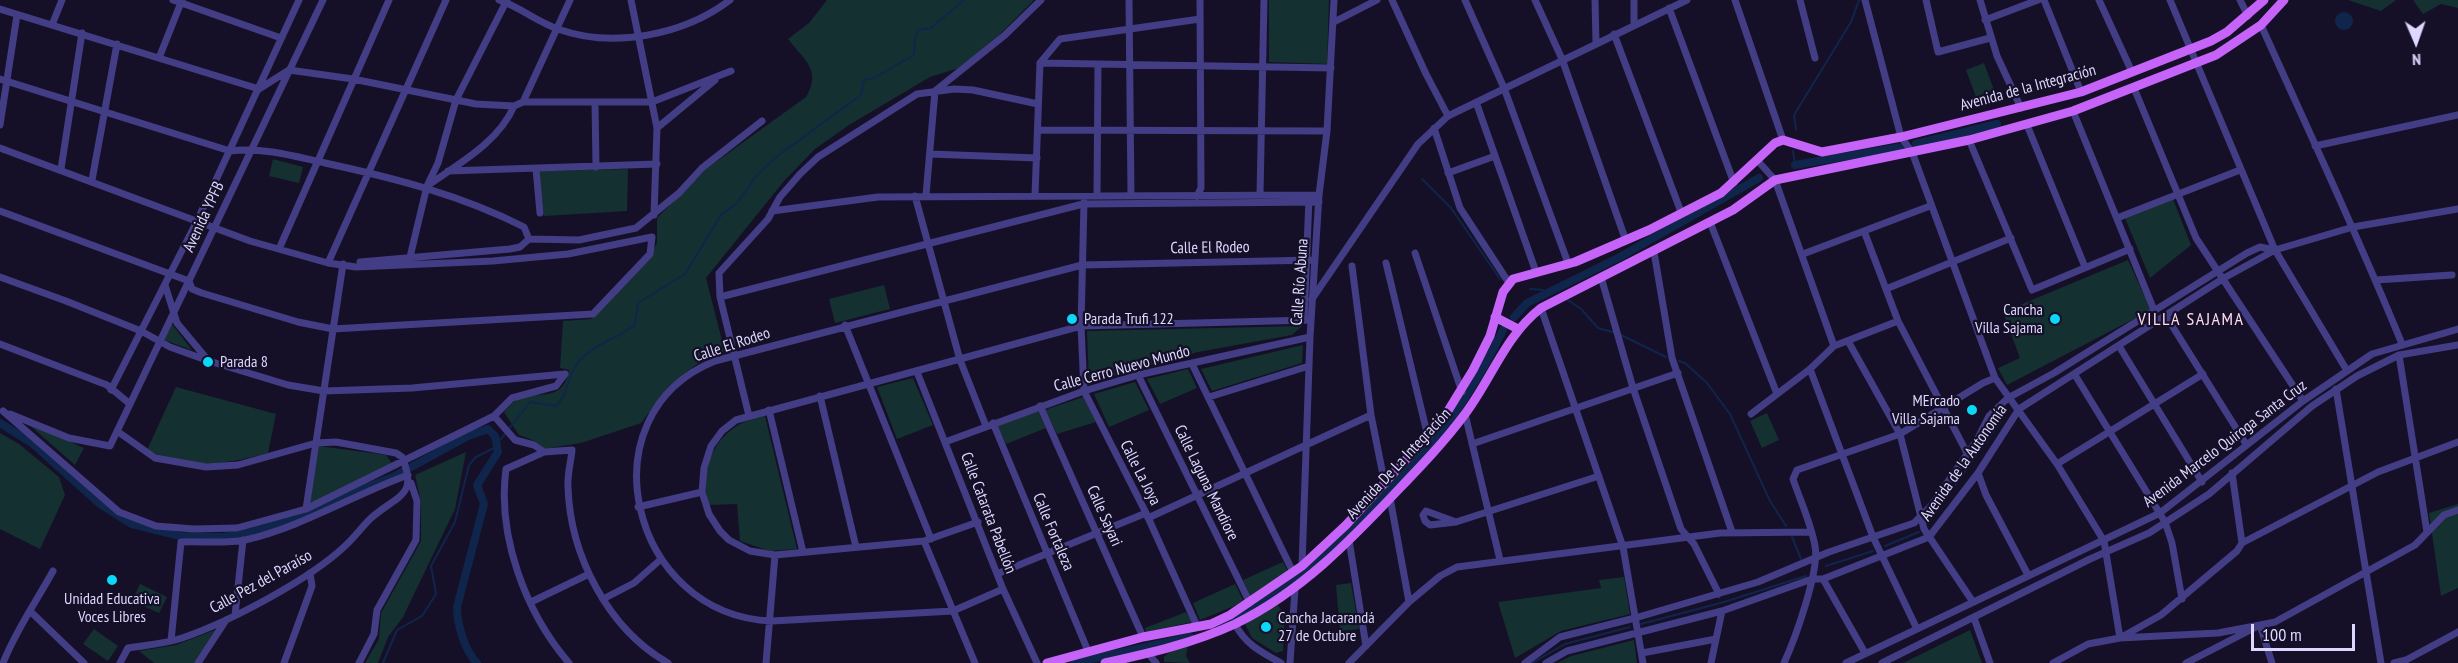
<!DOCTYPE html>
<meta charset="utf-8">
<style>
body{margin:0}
#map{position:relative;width:2458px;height:663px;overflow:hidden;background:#151027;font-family:"PT Sans Narrow",sans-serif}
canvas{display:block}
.north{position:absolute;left:2386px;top:12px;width:60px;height:60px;-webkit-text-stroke:4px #151027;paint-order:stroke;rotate:178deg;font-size:16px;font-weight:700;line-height:24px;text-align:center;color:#ddd8fe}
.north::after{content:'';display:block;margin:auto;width:21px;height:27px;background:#ddd8fe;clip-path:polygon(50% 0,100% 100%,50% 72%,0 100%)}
.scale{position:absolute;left:2251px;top:624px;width:104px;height:27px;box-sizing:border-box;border:3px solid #ddd8fe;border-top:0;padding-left:8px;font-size:18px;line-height:21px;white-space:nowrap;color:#ddd8fe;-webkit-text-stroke:4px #151027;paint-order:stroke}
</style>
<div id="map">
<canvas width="2458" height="663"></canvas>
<div class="north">N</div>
<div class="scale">100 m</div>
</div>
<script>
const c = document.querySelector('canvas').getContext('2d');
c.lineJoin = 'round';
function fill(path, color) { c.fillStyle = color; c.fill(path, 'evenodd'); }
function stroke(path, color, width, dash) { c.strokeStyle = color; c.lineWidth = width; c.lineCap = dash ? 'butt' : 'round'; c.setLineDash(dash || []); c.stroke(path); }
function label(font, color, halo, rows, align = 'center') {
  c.font = font + ' "PT Sans Narrow",sans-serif'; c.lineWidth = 4.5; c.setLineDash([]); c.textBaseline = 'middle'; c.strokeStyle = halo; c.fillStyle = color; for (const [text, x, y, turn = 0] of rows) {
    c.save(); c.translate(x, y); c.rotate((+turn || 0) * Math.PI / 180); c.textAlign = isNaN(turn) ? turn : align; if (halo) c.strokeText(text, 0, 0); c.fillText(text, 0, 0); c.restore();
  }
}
fill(new Path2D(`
 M 827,0 L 1034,0 L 999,35 L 959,68 L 930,77 L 849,125 L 815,149 L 784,181 L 706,278 L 725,352 L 697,364 L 670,385 L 641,423 L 581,443 L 543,449 L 535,441 L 519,435 L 504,412 C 507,408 511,404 515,401 C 535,388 562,406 569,370 L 560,368 L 563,321 L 591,319 L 651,254 L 657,243 L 657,218 L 706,169 L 806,97 C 822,70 804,60 788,39 L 809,23 Z
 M 1269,0 L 1329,0 L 1327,64 L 1269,62 Z
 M 2348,0 L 2396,0 L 2381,11 Z
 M 2413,0 L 2458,0 L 2458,8 L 2441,4 L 2423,14 Z
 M 1984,63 L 1994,90 L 1976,97 L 1966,70 Z
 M 273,159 L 303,167 L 299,183 L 269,176 Z
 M 628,169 L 627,211 L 544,216 L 539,171 Z
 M 2173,199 L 2191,245 L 2150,278 L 2125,218 Z
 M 2128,260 L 2151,310 L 2007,385 L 1998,368 L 2020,358 L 2003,312 Z
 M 884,285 L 890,309 L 835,323 L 829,299 Z
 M 171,323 L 192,350 L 164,340 Z
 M 1302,326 L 1292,335 L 1198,352 L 1089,383 L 1087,331 Z
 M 1303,345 L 1302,363 L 1212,391 L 1201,369 Z
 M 1188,369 L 1197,388 L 1160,404 L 1147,379 Z
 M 913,378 L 933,425 L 897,439 L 877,387 Z
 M 1135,382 L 1149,410 L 1109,427 L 1094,394 Z
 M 176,387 L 276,414 L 268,453 C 227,464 186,471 147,450 Z
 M 1083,397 L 1096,422 L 1057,434 L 1045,410 Z
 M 1038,411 L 1046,428 L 1006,444 L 997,425 Z
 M 1767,413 L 1779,440 L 1762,448 L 1750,421 Z
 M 765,416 L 797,549 L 769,551 L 740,541 L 737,504 L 709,505 C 700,480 709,447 730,431 C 740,422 753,419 765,416 Z
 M 26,422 L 84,448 L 75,465 Z
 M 0,433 L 19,444 L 59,477 L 65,495 L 40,549 L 0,529 Z
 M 319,446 L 386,455 L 391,462 L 390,465 L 313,503 L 310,502 Z
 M 466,452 L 455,509 L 403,617 L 388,637 L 378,663 L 365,663 L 379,639 L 381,613 L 421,541 L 421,502 L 415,475 Z
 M 2458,504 L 2458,588 L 2441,596 L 2429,513 Z
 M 1283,562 L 1288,572 L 1251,597 L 1243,580 Z
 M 1624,577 L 1630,614 L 1561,631 L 1515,658 L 1498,602 L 1601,588 L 1599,580 Z
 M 1351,583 L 1359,629 L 1340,631 L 1336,585 Z
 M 140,584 L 167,597 L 159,613 L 132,601 Z
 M 1235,584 L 1244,602 L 1200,620 L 1193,603 Z
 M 1278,605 L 1285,616 L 1283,651 L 1276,653 L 1252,638 L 1245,624 Z
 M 1186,612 L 1192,622 L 1146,632 L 1145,628 Z
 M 94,629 L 118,646 L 108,661 L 83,644 Z
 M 215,630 L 194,663 L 154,663 L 139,651 L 176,645 Z
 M 1970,630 L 1982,663 L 1903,663 Z
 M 1634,640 L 1637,663 L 1557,663 L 1571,656 Z
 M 1188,646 L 1186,656 L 1190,663 L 1164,662 L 1164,657 L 1168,653 Z`), '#143030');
fill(new Path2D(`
 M2335 21a9 9 0 1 1 18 0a9 9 0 1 1-18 0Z`), '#10254b');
stroke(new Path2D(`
 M 1796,130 L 1794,115 L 1851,22 L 1859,0
 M 1793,151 L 1795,165
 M 1422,179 L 1451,208 L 1500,279
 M 1530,289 L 1543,290
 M 1565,298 L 1581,309 L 1598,328 L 1616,333
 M 1621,335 L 1666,357
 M 1679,361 L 1685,363 L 1707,383 L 1730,414 L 1770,501 L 1786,526
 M 1928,523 L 2001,421
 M 1792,537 L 1801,559
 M 1885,546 L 1919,532
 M 1826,566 L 1873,551
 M 1641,624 L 1724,602 L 1806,576
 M 383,663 L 397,630 L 422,616 L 436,594 L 431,566 L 455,522 L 469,465 L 476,457 L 494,448 L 530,402 L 556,406 C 569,394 567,374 579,361 C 595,343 617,339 635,325 L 638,303 L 685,274 L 721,215 L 737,203 L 758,174 L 776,157 L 861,95 L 864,80 L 874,78 L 914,55 L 915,39 L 918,30 L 931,28 L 964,0
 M 1532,663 L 1565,644 L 1630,627`), '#10254b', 2);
stroke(new Path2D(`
 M 1916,144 L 1997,124
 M 1795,165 L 1907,146
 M 1514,317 L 1527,303 L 1618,258 L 1759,178
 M 0,423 L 32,443 L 100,504 L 132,524 L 180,536 L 224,537 L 246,533 L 318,511 L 354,492 L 393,477 L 468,436 L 488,429 L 495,436 L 498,452 L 477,485 L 484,504 L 457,607 C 457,625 465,651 477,663
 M 1221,626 C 1283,594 1327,556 1373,505 C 1391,486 1410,468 1427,449 C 1459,413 1482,373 1503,330
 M 1075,663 L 1190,637`), '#10254b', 8);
stroke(new Path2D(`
 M 173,0 L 281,38
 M 499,0 C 520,7 537,22 558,29 C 613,49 684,35 730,0
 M 631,0 L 657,128 L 654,215
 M 1129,0 L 1131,195
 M 1392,0 L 1426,74 L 1448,116
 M 1465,0 L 1504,88 L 1568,263
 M 1535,0 L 1562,59 L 1626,241
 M 1595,0 L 1596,43
 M 1735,0 L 1783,140
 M 1800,0 L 1815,58
 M 1865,0 L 1901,137 L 1912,152 L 1995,378 L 2057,464 L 2104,541 L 2120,638 L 2218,633 L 2260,625 L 2272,663
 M 1926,0 L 1938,52 L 1990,38
 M 1980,0 L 1997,56 L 2021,108
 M 2044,0 L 2081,92
 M 2099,0 L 2132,72
 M 2170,0 L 2275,250 L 2346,369
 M 2240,0 L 2248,16
 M 1669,8 L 1734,183
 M 0,9 L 259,89
 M 1985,20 L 2038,0
 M 1334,22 L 1377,0
 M 52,25 L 62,0
 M 1634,25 L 1634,0
 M 2261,25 C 2309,132 2358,236 2402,344
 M 1614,34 L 1681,212
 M 159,58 L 182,0
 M 1040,63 L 1331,68
 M 1040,63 L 1060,39 L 1200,19
 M 0,79 L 230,151 C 262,147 294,156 325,163 C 394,178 461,195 524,227 L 529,239 L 520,247 L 510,249 L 360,262
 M 2134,88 L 2196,238 L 2303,401
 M 259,89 L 289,70 L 353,79 L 476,104 L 514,106 C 499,142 458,164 427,186
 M 523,102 L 570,0
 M 595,102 L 596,167
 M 1476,102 L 1536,272
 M 514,106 L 523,102 L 652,102 L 731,71
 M 2073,111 L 2154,310
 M 0,125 L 17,15
 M 2027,125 L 2085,267
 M 657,128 L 715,80
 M 1434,128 L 1460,208 L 1509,283
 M 1038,130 L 1327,131
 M 1969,140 L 2032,290 L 2130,249
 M 2315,146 L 2458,115
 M 0,148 L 250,241 L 328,263 L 356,267 L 493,261 L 568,254 L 652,237 L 650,254 L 593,314 L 333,329 L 298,322 L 202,293 L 192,289 L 189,281 L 0,211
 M 930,154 L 1037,158
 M 61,169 L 82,33
 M 536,169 L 540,213
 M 448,171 L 657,164
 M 1448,173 L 1495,156
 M 92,180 L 117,44
 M 926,195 L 935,91 L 1005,35 L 1041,0
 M 1035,195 L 1040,63
 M 1097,195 L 1098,64
 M 1260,195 L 1264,0
 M 915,196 L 960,360 L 986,426
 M 1197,196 L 1201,188 L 1200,0
 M 1084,202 L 1081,326 L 1084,391 L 1146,513 L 1197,626
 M 772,211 L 878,197 L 1319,195
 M 2117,218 L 2240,170
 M 1710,222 L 1777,394
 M 1864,231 L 1898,321 L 1967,453
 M 529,239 L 579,240 L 636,228 L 679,193 L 702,168 L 762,121
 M 279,249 L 389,0
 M 1654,252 L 1672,358 L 1732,532
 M 1415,253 L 1462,392
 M 1803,254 L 1930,206
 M 410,257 L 427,186 L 438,163 L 456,100 L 507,0
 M 328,263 L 446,0
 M 1386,263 L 1428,437
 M 1352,266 L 1371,415 L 1385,485
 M 0,277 L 66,301 L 141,331 L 170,347 L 209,361 L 288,385 L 324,391 L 412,388 L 565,374
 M 1601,277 L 1633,388 L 1681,529 L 1694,544 L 1719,594
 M 2376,280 L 2452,275
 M 165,285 L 177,323 L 207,359
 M 1886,289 L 2011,238
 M 720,297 L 1083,204 L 1319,202
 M 1312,299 L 1418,144 L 1448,116 L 1687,0
 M 1541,308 L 1623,547 L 1643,663
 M 2166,316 L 2246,444
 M 1304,320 L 1309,198
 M 845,325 L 931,539
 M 1848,341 L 1900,434 L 1924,529 L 1973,602
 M 0,344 L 107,385 L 130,404
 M 1834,346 L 1898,321
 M 2119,346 L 2202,482
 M 2399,355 L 2427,532
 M 1192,364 L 1293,572
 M 1810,369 L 1873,537 L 1917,629
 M 917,372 L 1003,589 L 1037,663
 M 1138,375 L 1250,603
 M 2075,375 L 2165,522 L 2172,543 L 2182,599
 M 2336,389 L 2381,663
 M 111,390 L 197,221 L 299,0
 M 820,396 L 856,547
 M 1209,397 L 1309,366
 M 1040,406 L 1143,637
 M 769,410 L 803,552
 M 3,411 L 119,512 L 156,526 L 194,529 L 237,528 L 306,509 L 494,416 L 512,398 L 556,386 L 565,374
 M 10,414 L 69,438 L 110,446 L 323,0
 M 1465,414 L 1500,560
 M 1751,414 L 1810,369 L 1834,346 L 1775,180 L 1757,160
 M 494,416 L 515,440 L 534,445 L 544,452 L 572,450 C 571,462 567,475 568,487 C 570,555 608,629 668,663
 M 749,416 L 720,297 L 719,273 L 768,219 L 780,197 L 800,174 L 818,157 L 917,94 L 954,89 L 973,90 L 1038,104
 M 993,423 L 1088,651
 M 117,431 L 155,458 L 206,467 L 238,465 L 316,443 L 336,442 L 396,453 L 402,457 C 419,498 396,495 370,519 C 361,528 354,538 345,546 C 309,580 229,622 182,638 C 165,644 146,645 128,648 L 120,663
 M 945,442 L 1084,391 L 1138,375 L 1310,337
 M 1472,444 L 1678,373
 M 544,452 L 506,469 C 497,535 525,612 569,663
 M 2057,464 L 2203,374
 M 1978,473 L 1986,495 L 2028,575
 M 2232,473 L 2242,543
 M 1390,498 L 1409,602
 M 638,507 L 702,492
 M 306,509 L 343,264
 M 1148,518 L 1371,415
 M 978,522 L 924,541 L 775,555 L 750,551 L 729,540 L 720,531 L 709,514 L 702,492 L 704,468 L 711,446 L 722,431 L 736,420 L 1081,326 L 1311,320
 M 1456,522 L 1426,511 L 1423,515 L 1425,521 L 1430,525 L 1456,522 L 1599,476
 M 1349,540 L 1366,646
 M 924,541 L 975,663
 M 1302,566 L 1310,337 L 1319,195 L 1327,131 L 1334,0
 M 997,574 L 1146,513
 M 1823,579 L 1865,653
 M 1003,589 L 953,611 L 772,621 C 630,616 582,414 715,361 L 1082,265 L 1314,260
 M 603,599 L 634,583 L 660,560
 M 531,602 L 589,574
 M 31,612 L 84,663
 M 235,615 L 243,540
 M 1974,618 L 1990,663
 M 1235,624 C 1245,644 1261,652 1281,663
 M 171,641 L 181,542 C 202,541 224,544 245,540 C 302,527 353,495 408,475
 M 1148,653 L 1156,663
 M 1642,653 L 1716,639
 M 3,663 C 16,630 36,602 53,571
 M 198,663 L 226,620
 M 284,663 L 312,586 L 310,573
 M 359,663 L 374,634 L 377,610 L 416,540 L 417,501 L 411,483
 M 766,663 L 775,555
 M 1290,663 L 1295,589
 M 1349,663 L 1409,602 L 1440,576 L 1457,567 L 1720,533 L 1811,532
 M 1525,663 L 1560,637 L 1635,618 L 1758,582 L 1829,552 L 1914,523 L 1931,506 L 1977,440 L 1989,416 L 2008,398 L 2054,373 L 2247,253 L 2260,247 L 2275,250
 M 1546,663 L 1567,651 L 1722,611 L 1812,579 L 1823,579 L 1929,537 L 1978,473 L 2019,409 L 2224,278 L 2275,250 L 2353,227 L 2458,209
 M 1711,663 L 1722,611
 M 1784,663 C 1795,639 1820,570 1815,546 C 1811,523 1800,500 1793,479 L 1797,470 L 1900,434 L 1983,383 L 1995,378
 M 1846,663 L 2160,513 L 2303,401 L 2372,354 L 2458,329
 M 1882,663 L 2090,559 L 2149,533 L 2209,494 L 2312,406 L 2357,376 L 2399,355 L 2458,345
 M 2053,663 L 2088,644 L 2120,638 L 2161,615 L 2237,551 L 2242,543 L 2378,472 L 2458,442
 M 2186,663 L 2260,625 L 2275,622 L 2415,545 L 2444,515 L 2458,510
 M 2394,663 L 2406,660 L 2458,632`), '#423d84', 7);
stroke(new Path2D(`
 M 1495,317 L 1518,329
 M 1047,663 L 1143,637 L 1211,624 L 1230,615 L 1302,566 L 1346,525 L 1443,419 L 1473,370 L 1490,336 L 1503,292 L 1513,279 L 1575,262 L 1649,230 L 1721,193 L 1775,143 L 1783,140 L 1822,152 L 1901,137 L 2081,92 L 2211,41 L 2227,32 L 2264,0
 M 1105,663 C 1150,653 1194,643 1235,624 C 1301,592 1350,541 1399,489 C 1422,465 1445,441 1465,414 C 1492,378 1505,336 1541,308 L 1733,210 L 1775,180 L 1969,140 L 2073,111 L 2216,55 L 2261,25 L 2284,0`), '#c663f9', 9);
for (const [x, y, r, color] of [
 [1072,319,6,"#0bd7f6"],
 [2055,319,6,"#0bd7f6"],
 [208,362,6,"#0bd7f6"],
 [1972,410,6,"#0bd7f6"],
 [112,580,6,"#0bd7f6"],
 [1266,627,6,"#0bd7f6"]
]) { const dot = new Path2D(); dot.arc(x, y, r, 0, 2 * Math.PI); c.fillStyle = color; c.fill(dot); stroke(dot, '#151027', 2); }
label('16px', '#ddd8fe', '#151027', [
 ["Avenida de la Integración",2028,88,-15],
 ["Avenida YPFB",204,217,-65],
 ["Calle El Rodeo",1210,248,-1],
 ["Calle Río Abuna",1300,282,-86],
 ["Calle El Rodeo",732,345,-18],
 ["Calle Cerro Nuevo Mundo",1122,369,-15],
 ["Avenida Marcelo Quiroga Santa Cruz",2225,444,-37],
 ["Avenida de la Autonomía",1964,463,-55],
 ["Avenida De La Integración",1399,464,-47],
 ["Calle La Joya",1140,473,63],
 ["Calle Laguna Mandiore",1206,483,64],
 ["Calle Catarata Pabellón",988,513,69],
 ["Calle Sayari",1104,516,66],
 ["Calle Fortaleza",1053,532,67],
 ["Calle Pez del Paraíso",261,582,-29]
]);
label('16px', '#ddd8fe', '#151027', [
 ["Cancha",2043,310,"right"],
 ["Villa Sajama",2043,328,"right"],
 ["Parada Trufi 122",1084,319],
 ["Parada 8",220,362],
 ["MErcado",1960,401,"right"],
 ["Villa Sajama",1960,419,"right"],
 ["Unidad Educativa",112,599,"center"],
 ["Voces Libres",112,617,"center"],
 ["Cancha Jacarandá",1278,618],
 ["27 de Octubre",1278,636]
], 'left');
c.letterSpacing = '1.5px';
label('18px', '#fedaef', '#151027', [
 ["VILLA SAJAMA",2191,320]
]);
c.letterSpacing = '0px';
</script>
